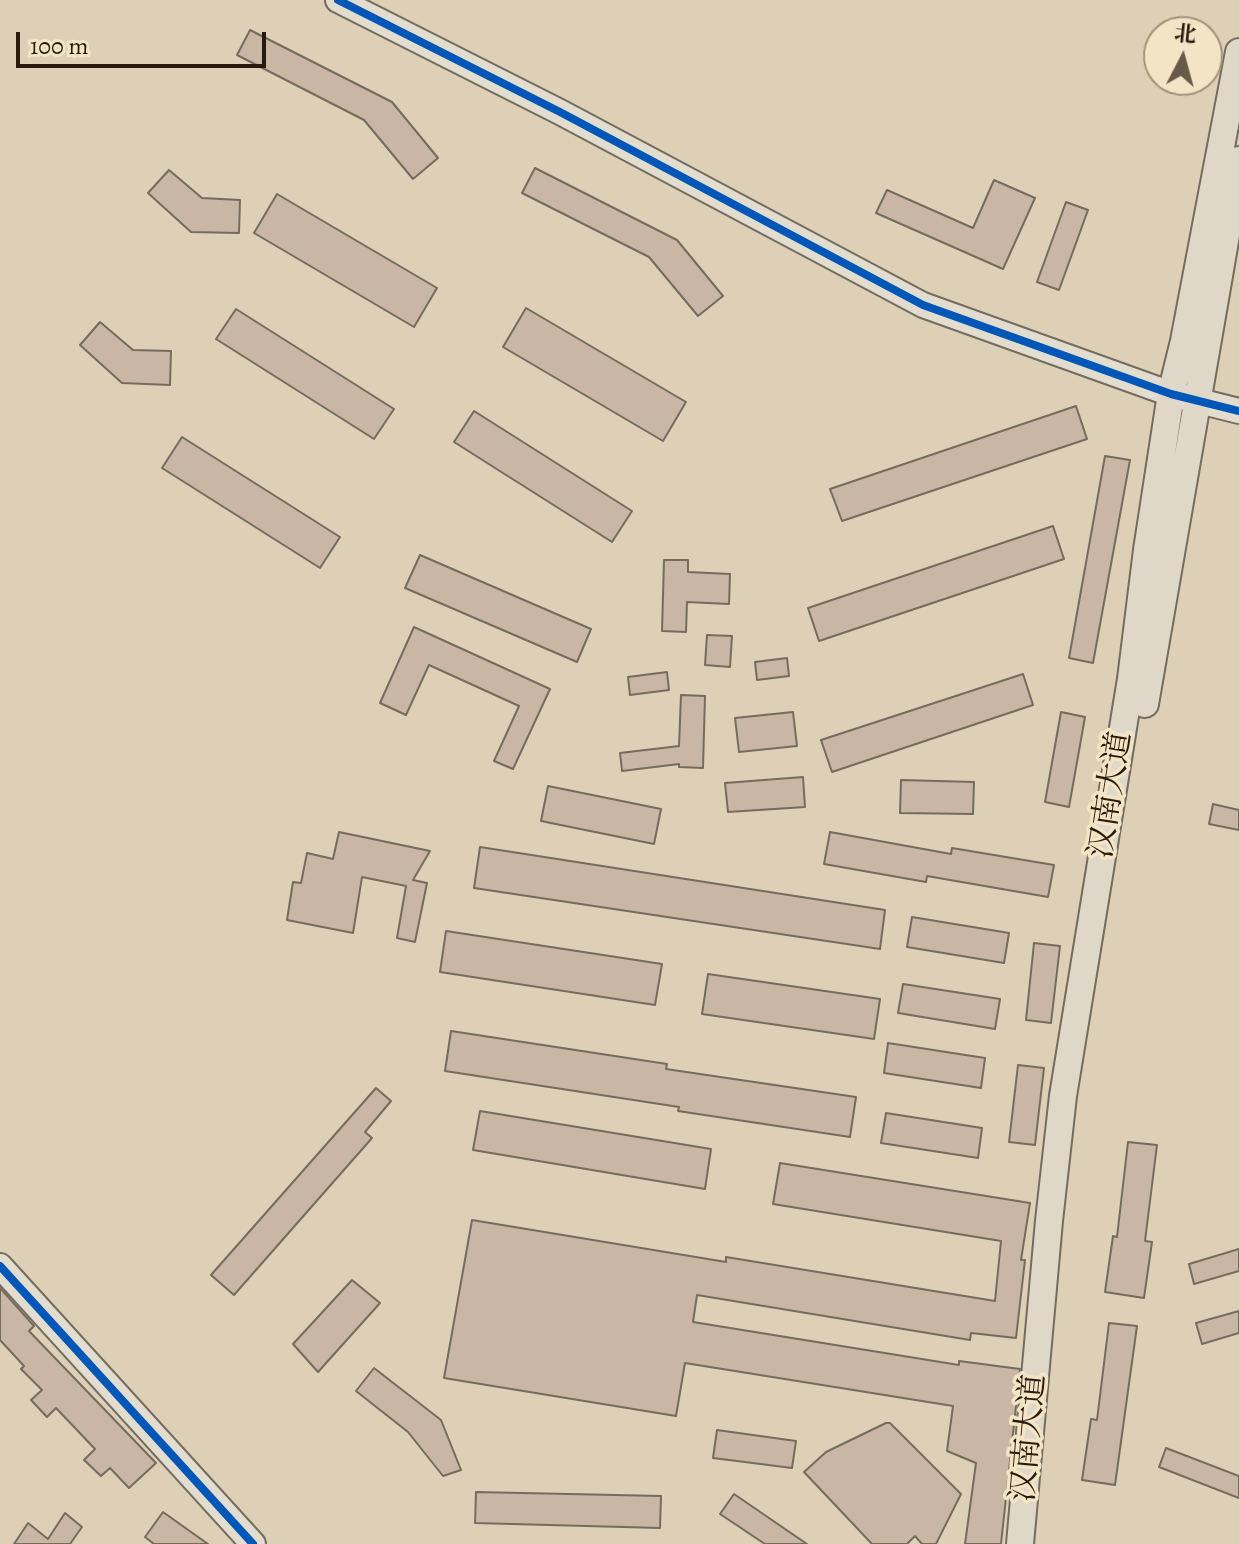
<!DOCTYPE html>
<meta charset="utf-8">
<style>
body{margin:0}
#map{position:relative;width:1239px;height:1544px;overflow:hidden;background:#ddd0b6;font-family:Alegreya,"Noto Serif SC",serif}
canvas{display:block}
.north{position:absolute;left:1143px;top:16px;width:80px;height:80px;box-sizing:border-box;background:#f3e4c5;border:2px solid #a2937b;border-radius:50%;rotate:6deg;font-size:22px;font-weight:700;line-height:32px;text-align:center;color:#281a0d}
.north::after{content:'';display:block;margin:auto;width:28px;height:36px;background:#675a48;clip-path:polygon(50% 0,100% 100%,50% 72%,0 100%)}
.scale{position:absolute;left:16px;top:32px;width:250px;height:36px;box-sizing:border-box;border:4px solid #281a0d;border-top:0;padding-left:10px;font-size:24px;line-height:28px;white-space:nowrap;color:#281a0d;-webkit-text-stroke:6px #f3e4c5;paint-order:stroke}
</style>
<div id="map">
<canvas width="1239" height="1544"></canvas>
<div class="north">北</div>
<div class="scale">100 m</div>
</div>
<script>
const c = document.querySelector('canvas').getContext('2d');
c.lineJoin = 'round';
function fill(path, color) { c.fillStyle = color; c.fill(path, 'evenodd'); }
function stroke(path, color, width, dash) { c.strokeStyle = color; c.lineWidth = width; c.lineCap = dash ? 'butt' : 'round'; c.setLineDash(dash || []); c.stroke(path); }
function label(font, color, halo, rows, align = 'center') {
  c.font = font + ' Alegreya,"Noto Serif SC",serif'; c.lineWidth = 7; c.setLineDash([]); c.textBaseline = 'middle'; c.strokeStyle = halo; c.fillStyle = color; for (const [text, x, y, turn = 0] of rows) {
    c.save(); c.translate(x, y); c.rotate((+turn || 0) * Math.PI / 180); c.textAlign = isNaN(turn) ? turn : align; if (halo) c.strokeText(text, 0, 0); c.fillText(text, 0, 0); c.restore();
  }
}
const building = new Path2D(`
 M 250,30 L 392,102 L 438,158 L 413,179 L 364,120 L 237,55 Z
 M 535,168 L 677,240 L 723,296 L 698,316 L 649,257 L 522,193 Z
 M 169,170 L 202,198 L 240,200 L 239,233 L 191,232 L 148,193 Z
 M 994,180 L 1035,198 L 1003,269 L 876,213 L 887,190 L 973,228 Z
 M 277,194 L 437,288 L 414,327 L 254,233 Z
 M 1066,202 L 1088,210 L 1059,290 L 1037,282 Z
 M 526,308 L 686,402 L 663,441 L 503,347 Z
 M 236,309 L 394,409 L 374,439 L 216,339 Z
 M 100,322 L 133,350 L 171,351 L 170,385 L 122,383 L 80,345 Z
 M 1076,406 L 1087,439 L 842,521 L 830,489 Z
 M 474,411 L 632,511 L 612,542 L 454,442 Z
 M 182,437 L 340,537 L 320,568 L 162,468 Z
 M 1105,456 L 1130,460 L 1093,663 L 1069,658 Z
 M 1053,526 L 1064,559 L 819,641 L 808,608 Z
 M 420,555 L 591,629 L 577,662 L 405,588 Z
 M 664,560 L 688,560 L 688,572 L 730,574 L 729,604 L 687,602 L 686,632 L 662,631 Z
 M 414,627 L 550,689 L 513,769 L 494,761 L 519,706 L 429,665 L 406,715 L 380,703 Z
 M 707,635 L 732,636 L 730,667 L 705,665 Z
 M 787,658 L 789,676 L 757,680 L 755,662 Z
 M 667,672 L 669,690 L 630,695 L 628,677 Z
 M 1023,674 L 1033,705 L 832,772 L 821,740 Z
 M 681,695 L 705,696 L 703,768 L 679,767 L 679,764 L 622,771 L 620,753 L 679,746 Z
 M 793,712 L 797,746 L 739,752 L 735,718 Z
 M 1061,712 L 1085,717 L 1069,807 L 1045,802 Z
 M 803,777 L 805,807 L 728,812 L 725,783 Z
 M 901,780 L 974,782 L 973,814 L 900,813 Z
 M 548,786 L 661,809 L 654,844 L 541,821 Z
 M 1213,804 L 1239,810 L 1239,830 L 1209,824 Z
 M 339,832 L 430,851 L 413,880 L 427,883 L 415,942 L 397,938 L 406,886 L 362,877 L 353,933 L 287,920 L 293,882 L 301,883 L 307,853 L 333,859 Z
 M 830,832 L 951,854 L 952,848 L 1054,865 L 1048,897 L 927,876 L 926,882 L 824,864 Z
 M 480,847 L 885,910 L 880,949 L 474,888 Z
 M 912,917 L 1009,933 L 1004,963 L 907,947 Z
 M 446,931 L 662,964 L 655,1005 L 440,972 Z
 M 1034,943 L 1060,946 L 1051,1023 L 1026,1020 Z
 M 708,974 L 880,999 L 874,1039 L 702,1014 Z
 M 903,984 L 1000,999 L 995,1029 L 898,1013 Z
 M 451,1031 L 667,1064 L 666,1069 L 856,1097 L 850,1137 L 678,1111 L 679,1107 L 445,1071 Z
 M 888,1043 L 985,1058 L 981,1088 L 884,1073 Z
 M 1018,1065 L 1044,1068 L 1035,1145 L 1009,1142 Z
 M 376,1088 L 391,1101 L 365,1132 L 372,1138 L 234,1295 L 211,1275 Z
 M 480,1111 L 711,1149 L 705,1189 L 473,1150 Z
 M 886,1113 L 982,1128 L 978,1158 L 881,1143 Z
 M 1128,1142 L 1157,1145 L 1145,1241 L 1152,1242 L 1144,1298 L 1105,1292 L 1113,1236 L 1117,1237 Z
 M 780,1163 L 1030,1203 L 1021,1260 L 1025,1260 L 1016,1338 L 971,1333 L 970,1340 L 697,1295 L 693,1322 L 959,1365 L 959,1361 L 1020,1369 L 1001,1544 L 965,1544 L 976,1463 L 947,1451 L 953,1406 L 685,1363 L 676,1416 L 444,1378 L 472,1220 L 726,1262 L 726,1257 L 995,1301 L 1001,1241 L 773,1204 Z
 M 1239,1249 L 1239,1271 L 1194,1284 L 1189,1264 Z
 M 352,1280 L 380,1303 L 318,1372 L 293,1344 Z
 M 0,1288 L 34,1326 L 29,1331 L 156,1463 L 129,1488 L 110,1468 L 101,1476 L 84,1460 L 95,1449 L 56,1408 L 47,1417 L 31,1400 L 42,1390 L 21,1369 L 24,1366 L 0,1340 Z
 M 1239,1311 L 1239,1333 L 1202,1344 L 1196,1323 Z
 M 1109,1323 L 1137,1326 L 1115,1485 L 1082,1480 L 1091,1419 L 1097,1420 Z
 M 374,1368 L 441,1420 L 461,1470 L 443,1476 L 408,1432 L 356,1391 Z
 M 886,1423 L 890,1423 L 961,1494 L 936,1544 L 922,1544 L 915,1536 L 907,1544 L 872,1544 L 804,1472 L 826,1452 Z
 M 717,1430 L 796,1441 L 792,1468 L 713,1458 Z
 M 1166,1448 L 1239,1476 L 1239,1498 L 1159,1467 Z
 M 476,1492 L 661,1496 L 660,1528 L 475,1523 Z
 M 734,1494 L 807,1544 L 765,1544 L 720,1514 Z
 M 163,1512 L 208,1544 L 154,1544 L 145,1537 Z
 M 65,1513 L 82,1527 L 70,1544 L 14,1544 L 28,1523 L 48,1539 Z`);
fill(building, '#c9b6a5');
stroke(building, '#746c5e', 2);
const secondary = new Path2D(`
 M 338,0 L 560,112 L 923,305 L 1171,394 L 1239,411
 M 0,1266 L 253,1544`);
const primary = new Path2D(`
 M 1145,704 L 1239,160
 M 1020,1544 L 1049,1221 L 1063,1096 L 1131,679 L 1147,550 L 1171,394 L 1184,341 L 1239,52`);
stroke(secondary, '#746c5e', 28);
stroke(primary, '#746c5e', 30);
stroke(secondary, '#e3ddd0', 24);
stroke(primary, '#dfd7c8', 26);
stroke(new Path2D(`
 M 338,0 L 560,112 L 923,305 L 1171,394 L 1239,411
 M 0,1266 L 253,1544`), '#0057b8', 8);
label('32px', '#281a0d', '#f3e4c5', [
 ["汉南大道",1112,795,-81],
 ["汉南大道",1030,1438,-85]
]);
</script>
